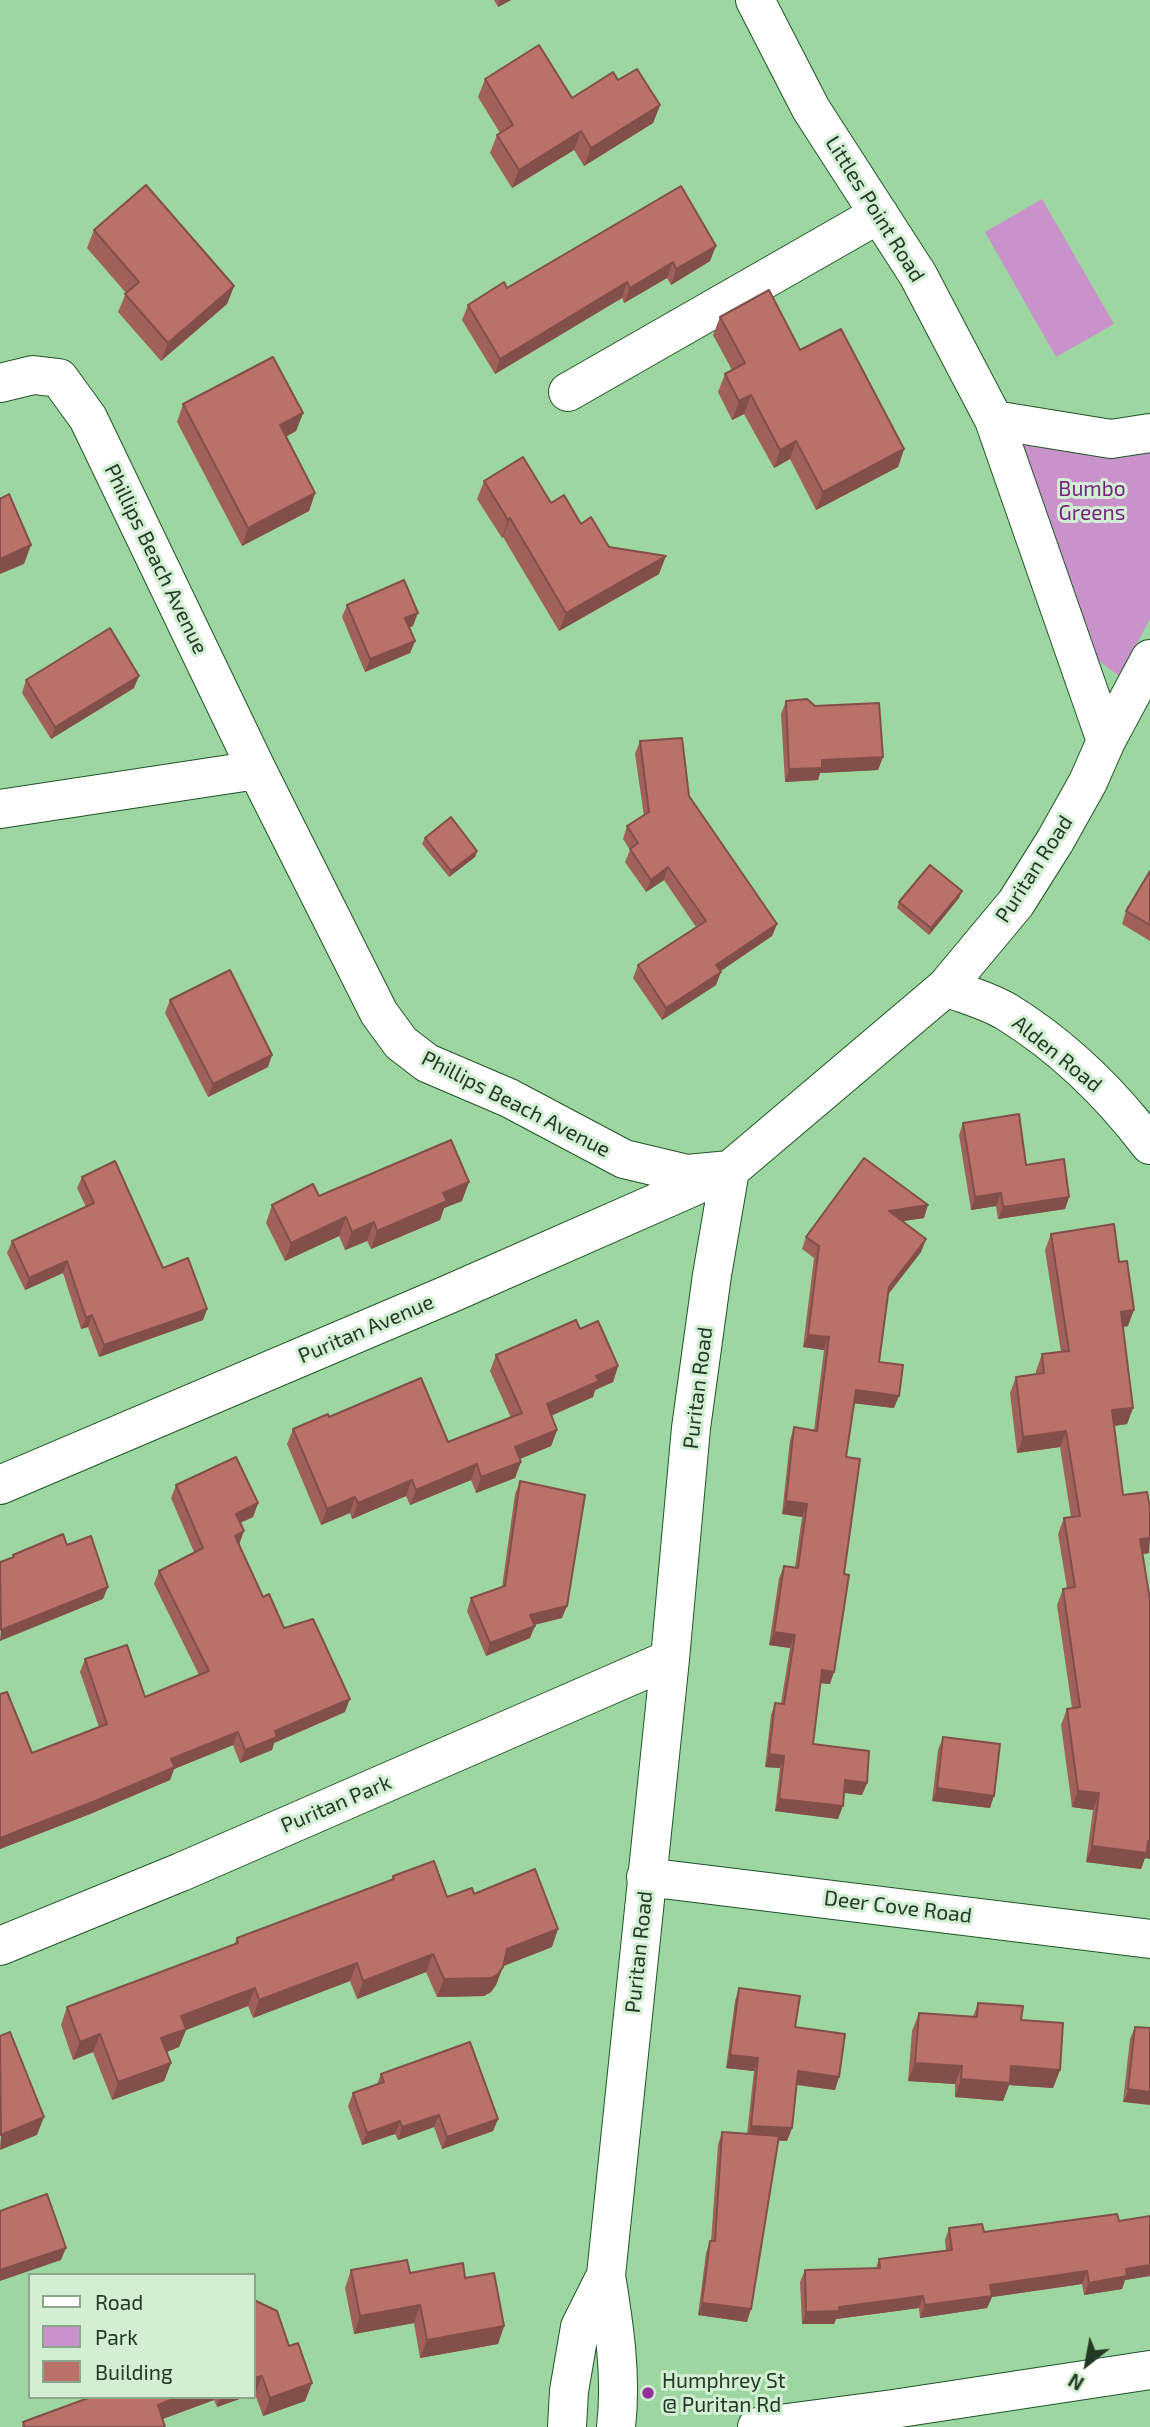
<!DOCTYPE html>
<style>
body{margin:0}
#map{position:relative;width:1150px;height:2427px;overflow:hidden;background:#9dd6a0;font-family:"Exo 2",sans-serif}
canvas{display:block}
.legend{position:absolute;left:28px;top:2273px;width:228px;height:126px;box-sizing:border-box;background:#d2eed3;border:2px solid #8ca68d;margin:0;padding:9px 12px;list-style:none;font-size:21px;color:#223924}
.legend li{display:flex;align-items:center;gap:14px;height:35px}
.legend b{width:35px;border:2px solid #8ca68d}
.north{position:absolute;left:1052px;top:2329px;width:70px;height:70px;-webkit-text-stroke:5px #d2eed3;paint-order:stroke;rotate:211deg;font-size:19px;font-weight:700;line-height:28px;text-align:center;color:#223924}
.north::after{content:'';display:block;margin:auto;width:24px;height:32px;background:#223924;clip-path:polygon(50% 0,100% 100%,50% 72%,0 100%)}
</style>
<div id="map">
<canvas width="1150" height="2427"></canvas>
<ul class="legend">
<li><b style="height:9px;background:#fff"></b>Road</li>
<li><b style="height:19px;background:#ca92cb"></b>Park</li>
<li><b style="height:19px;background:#ba716a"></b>Building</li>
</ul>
<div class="north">N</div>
</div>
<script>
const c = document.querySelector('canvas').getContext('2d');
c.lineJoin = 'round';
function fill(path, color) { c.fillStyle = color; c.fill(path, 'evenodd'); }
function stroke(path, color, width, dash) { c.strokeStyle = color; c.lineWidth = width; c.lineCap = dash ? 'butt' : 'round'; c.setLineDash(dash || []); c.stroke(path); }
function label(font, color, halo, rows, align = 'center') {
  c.font = font + ' "Exo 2",sans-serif'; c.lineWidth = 6; c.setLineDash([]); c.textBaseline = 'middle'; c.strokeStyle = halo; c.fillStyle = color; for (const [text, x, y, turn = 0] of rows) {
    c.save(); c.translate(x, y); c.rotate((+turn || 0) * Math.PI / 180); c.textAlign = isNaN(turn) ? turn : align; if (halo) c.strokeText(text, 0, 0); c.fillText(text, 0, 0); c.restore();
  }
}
fill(new Path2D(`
 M 1042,199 L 1114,324 L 1056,357 L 985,232 Z
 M 1150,443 L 1150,619 L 1119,676 L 1082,648 L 1015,444 Z`), '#ca92cb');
const minor = new Path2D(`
 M 755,0 L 811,109 L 918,275 L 994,420 L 1106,741
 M 0,383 L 33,375 L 59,378 L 88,418 L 257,770 L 379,1013 L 401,1043 L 427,1063 L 509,1098 L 624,1159 L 687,1174 L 730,1170
 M 568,392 L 879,214
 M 994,420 L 1111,439 L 1150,433
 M 0,809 L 257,770
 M 946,987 C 966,995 989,1001 1007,1012 C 1062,1046 1111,1094 1150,1145
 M 0,1485 L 447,1295 L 715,1177
 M 646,1877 L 1150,1939
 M 0,1946 L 181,1872 L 670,1659
 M 567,2427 L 569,2391 L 580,2327 L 606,2275
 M 616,2427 C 622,2376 614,2325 606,2275 L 670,1659 L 691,1428 L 712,1275 L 730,1170 L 946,987 L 1016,903 L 1055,841 L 1088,782 L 1106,741 L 1150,659`);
const major = new Path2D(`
 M 757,2427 L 893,2409 L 1150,2370`);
stroke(minor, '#1f5526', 40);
stroke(major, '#1f5526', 40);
stroke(minor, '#fff', 38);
stroke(major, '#fff', 38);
fill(new Path2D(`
 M 494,0 L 511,0 L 498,7 Z
 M 485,79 L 572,98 L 618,80 L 660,105 L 653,123 L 584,166 L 574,150 L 512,188 L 490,153 L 497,135 L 500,133 L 478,97 Z
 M 681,186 L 710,261 L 671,285 L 667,278 L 624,303 L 622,298 L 495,374 L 462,320 L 468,305 L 507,288 Z
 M 94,230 L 234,286 L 227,304 L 161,361 L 118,312 L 126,293 L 87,248 Z
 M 720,317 L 800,350 L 904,449 L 898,467 L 816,510 L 790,459 L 774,468 L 744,414 L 732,420 L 718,392 L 725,374 L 732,370 L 713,335 Z
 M 183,404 L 303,413 L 296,431 L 286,437 L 315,493 L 309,511 L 242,546 L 177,422 Z
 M 484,481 L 551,503 L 581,524 L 609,547 L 659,574 L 559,631 L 503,537 L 502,538 L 477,499 Z
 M 347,605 L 413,626 L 409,627 L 415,641 L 410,653 L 365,672 L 342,617 Z
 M 26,680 L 134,688 L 51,739 L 22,693 Z
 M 786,701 L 883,757 L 878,770 L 820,773 L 818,780 L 785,782 L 781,714 Z
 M 640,741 L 689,796 L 777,924 L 772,936 L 720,971 L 716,985 L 662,1020 L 633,978 L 638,965 L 696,927 L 664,880 L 646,892 L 625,862 L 630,850 L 623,839 L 627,826 L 644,816 L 635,754 Z
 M 425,838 L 477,851 L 475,857 L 449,877 L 422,844 Z
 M 1150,871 L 1150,941 L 1122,924 L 1126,911 Z
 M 959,898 L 929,935 L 897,908 L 899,902 Z
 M 170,1000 L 268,1067 L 208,1097 L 165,1013 Z
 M 963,1123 L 1026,1165 L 1069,1197 L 1065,1209 L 998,1219 L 996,1206 L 971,1210 L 959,1135 Z
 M 864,1158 L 924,1218 L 902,1221 L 926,1239 L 921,1252 L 888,1295 L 879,1362 L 894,1408 L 854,1403 L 846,1457 L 830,1684 L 821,1683 L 813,1744 L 867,1783 L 862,1795 L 844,1793 L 838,1819 L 775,1811 L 780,1768 L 765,1767 L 771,1715 L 775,1703 L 781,1703 L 790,1648 L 769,1645 L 779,1578 L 784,1566 L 795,1567 L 802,1517 L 782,1514 L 790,1440 L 794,1427 L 814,1430 L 824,1350 L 803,1347 L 814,1258 L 802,1249 L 806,1237 Z
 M 82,1177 L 163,1268 L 207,1309 L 203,1320 L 99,1357 L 88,1327 L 81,1329 L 63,1273 L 25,1290 L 7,1253 L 12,1241 L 86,1207 L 77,1188 Z
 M 319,1196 L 462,1201 L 444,1208 L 440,1220 L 371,1249 L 367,1241 L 345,1250 L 339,1236 L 285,1261 L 266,1223 L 272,1205 Z
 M 1051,1234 L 1128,1326 L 1123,1327 L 1133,1408 L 1127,1424 L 1114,1426 L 1123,1495 L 1149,1553 L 1143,1554 L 1150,1600 L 1150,1859 L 1145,1858 L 1141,1869 L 1086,1862 L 1093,1810 L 1072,1807 L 1061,1725 L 1067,1709 L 1072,1708 L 1057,1605 L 1063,1589 L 1067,1588 L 1058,1534 L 1064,1518 L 1071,1517 L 1060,1447 L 1017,1453 L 1010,1393 L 1016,1377 L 1036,1374 L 1036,1371 L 1042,1354 L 1061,1352 L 1045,1250 Z
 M 580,1329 L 618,1366 L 613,1382 L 595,1390 L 593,1397 L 551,1416 L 557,1430 L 551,1446 L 520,1459 L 515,1478 L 476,1493 L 471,1480 L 410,1505 L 406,1496 L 352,1519 L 350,1513 L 321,1525 L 287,1444 L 293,1429 L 329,1417 L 448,1442 L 511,1418 L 490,1371 L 496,1355 Z
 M 520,1481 L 562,1618 L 534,1625 L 530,1638 L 486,1656 L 467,1611 L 471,1598 L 502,1587 L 515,1494 Z
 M 176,1485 L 258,1503 L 253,1517 L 240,1523 L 239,1545 L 263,1597 L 284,1628 L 345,1712 L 274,1743 L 272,1750 L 240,1763 L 233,1745 L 174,1769 L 170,1780 L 90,1814 L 0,1849 L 0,1694 L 32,1753 L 99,1727 L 80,1672 L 85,1659 L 145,1697 L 199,1675 L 154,1584 L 159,1571 L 194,1552 L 171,1498 Z
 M 943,1737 L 990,1808 L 932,1801 L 938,1750 Z
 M 393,1876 L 447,1897 L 474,1894 L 552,1947 L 503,1966 L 496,1985 L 491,1992 L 484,1996 L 437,1997 L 426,1972 L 357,1999 L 350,1981 L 253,2018 L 248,2006 L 186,2030 L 179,2047 L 167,2052 L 171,2063 L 164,2081 L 112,2100 L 93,2052 L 73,2060 L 61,2025 L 67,2007 L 234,1945 L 237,1938 L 391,1880 Z
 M 739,1988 L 795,2027 L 839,2077 L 835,2090 L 796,2085 L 792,2128 L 787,2141 L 778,2140 L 747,2322 L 698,2315 L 706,2253 L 710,2241 L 711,2241 L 718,2145 L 722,2132 L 747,2134 L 754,2071 L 726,2068 L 735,2001 Z
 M 978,2003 L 1021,2020 L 1060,2070 L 1053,2088 L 1009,2085 L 1003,2101 L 955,2097 L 955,2084 L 908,2081 L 912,2031 L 919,2013 L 973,2017 Z
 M 1135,2027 L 1150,2028 L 1123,2102 L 1130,2039 Z
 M 381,2074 L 498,2119 L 493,2131 L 442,2149 L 434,2127 L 398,2140 L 395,2134 L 362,2145 L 348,2106 L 353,2093 L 377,2084 Z
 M 1150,2216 L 1150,2276 L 1125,2280 L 1122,2289 L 1084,2295 L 1082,2284 L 992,2297 L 987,2308 L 920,2318 L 919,2308 L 836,2319 L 834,2324 L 802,2324 L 800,2282 L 805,2270 L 876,2268 L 879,2259 L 946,2250 L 945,2240 L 949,2228 L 984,2232 L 1119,2221 Z
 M 351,2270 L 410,2273 L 465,2278 L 504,2326 L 498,2344 L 420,2358 L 414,2323 L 354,2334 L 345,2288 Z
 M 254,2300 L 289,2346 L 312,2383 L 305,2401 L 263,2416 L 255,2394 Z
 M 91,2397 L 245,2397 L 217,2407 L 214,2400 L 163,2419 L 165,2427 L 22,2427 L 23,2422 Z`), '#a0615b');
fill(new Path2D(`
 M 500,0 L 511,0 L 498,7 Z
 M 660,105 L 653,123 L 584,166 L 591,148 Z
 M 581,131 L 574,150 L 512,188 L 519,170 Z
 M 716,246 L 710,261 L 671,285 L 676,269 Z
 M 673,262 L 667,278 L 624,303 L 630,288 Z
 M 627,282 L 622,298 L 495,374 L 500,359 Z
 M 234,286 L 227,304 L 161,361 L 168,343 Z
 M 751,395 L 744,414 L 732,420 L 739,401 Z
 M 303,413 L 296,431 L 273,443 L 280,425 Z
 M 796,441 L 790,459 L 774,468 L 780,450 Z
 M 904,449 L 898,467 L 816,510 L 823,492 Z
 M 315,493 L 309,511 L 242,546 L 248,528 Z
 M 510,518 L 503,537 L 502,538 L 508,520 Z
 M 31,545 L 24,564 L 0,574 L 0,559 Z
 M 666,556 L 659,574 L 559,631 L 566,613 Z
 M 418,613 L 413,626 L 400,631 L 405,618 Z
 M 415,641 L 410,653 L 365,672 L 370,659 Z
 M 139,676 L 134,688 L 51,739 L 55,727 Z
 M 883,757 L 878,770 L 820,773 L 818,780 L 785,782 L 789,769 L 822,760 Z
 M 477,851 L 475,857 L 449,877 L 451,871 Z
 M 668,867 L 664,880 L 646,892 L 651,880 Z
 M 962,891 L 959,898 L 929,935 L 931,928 Z
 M 777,924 L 772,936 L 712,977 L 716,965 Z
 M 721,972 L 716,985 L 662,1020 L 666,1008 Z
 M 272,1055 L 268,1067 L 208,1097 L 213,1084 Z
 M 469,1182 L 462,1201 L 444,1208 L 440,1220 L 371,1249 L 377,1231 L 443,1193 Z
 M 1001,1193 L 996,1206 L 971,1210 L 975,1197 Z
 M 1069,1197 L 1065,1209 L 998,1219 L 1003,1207 Z
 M 928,1205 L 924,1218 L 884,1224 L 889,1211 Z
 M 346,1217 L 339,1236 L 285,1261 L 291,1243 Z
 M 374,1222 L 367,1241 L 345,1250 L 352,1232 Z
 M 926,1239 L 921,1252 L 884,1299 L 889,1287 Z
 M 67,1261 L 63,1273 L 25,1290 L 29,1278 Z
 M 207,1309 L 203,1320 L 99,1357 L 104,1345 Z
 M 1134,1310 L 1128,1326 L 1115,1328 L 1121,1312 Z
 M 92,1315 L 88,1327 L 81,1329 L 86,1318 Z
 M 808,1335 L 829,1337 L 824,1350 L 803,1347 Z
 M 618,1366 L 613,1382 L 595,1390 L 593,1397 L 541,1420 L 547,1404 L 596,1376 Z
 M 856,1390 L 899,1396 L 894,1408 L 851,1403 Z
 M 1133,1408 L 1127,1424 L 1106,1427 L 1112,1410 Z
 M 557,1430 L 551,1446 L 510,1463 L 515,1447 Z
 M 1066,1431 L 1060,1447 L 1017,1453 L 1023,1437 Z
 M 521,1462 L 515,1478 L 476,1493 L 481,1477 Z
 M 477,1464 L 471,1480 L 410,1505 L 416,1490 Z
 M 412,1480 L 406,1496 L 352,1519 L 358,1503 Z
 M 355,1497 L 350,1513 L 321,1525 L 327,1509 Z
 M 786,1501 L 807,1504 L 802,1517 L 782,1514 Z
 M 258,1503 L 253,1517 L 231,1527 L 236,1514 Z
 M 244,1531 L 239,1545 L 235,1536 Z
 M 1150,1538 L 1149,1553 L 1134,1556 L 1140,1539 Z
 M 108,1587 L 103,1599 L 0,1641 L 1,1630 Z
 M 567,1606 L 562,1618 L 525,1627 L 530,1615 Z
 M 535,1626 L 530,1638 L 486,1656 L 490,1643 Z
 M 774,1632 L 795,1635 L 790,1648 L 769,1645 Z
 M 822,1670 L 834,1672 L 830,1684 L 818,1683 Z
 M 350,1699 L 345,1712 L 274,1743 L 272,1750 L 240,1763 L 245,1750 L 275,1731 Z
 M 238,1732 L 233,1745 L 174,1769 L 170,1780 L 90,1814 L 0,1849 L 0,1838 L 171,1759 Z
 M 769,1754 L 784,1756 L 780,1768 L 765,1767 Z
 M 845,1780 L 867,1783 L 862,1795 L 840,1792 Z
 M 937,1788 L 994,1796 L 990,1808 L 932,1801 Z
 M 1078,1791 L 1099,1793 L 1093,1810 L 1072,1807 Z
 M 779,1799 L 843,1806 L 838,1819 L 775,1811 Z
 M 1148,1841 L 1150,1842 L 1150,1859 L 1145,1858 L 1141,1869 L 1086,1862 L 1092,1846 Z
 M 558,1929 L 552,1947 L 501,1967 L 507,1949 Z
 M 433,1954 L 426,1972 L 357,1999 L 363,1981 Z
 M 357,1963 L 350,1981 L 253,2018 L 259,2000 Z
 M 503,1967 L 496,1985 L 491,1992 L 484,1996 L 437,1997 L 444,1979 Z
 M 255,1988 L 248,2006 L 186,2030 L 179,2047 L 155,2056 L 161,2038 L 181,2016 Z
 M 100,2034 L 93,2052 L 73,2060 L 80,2042 Z
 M 730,2055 L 758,2058 L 754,2071 L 726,2068 Z
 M 171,2063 L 164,2081 L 112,2100 L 118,2082 Z
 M 915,2063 L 962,2066 L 955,2084 L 908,2081 Z
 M 1011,2066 L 1060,2070 L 1053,2088 L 1009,2085 L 1003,2101 L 955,2097 L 961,2079 Z
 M 798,2071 L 839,2077 L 835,2090 L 793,2084 Z
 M 1128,2089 L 1150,2092 L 1150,2105 L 1123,2102 Z
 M 439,2115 L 434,2127 L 398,2140 L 402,2127 Z
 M 44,2117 L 37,2135 L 0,2150 L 1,2135 Z
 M 498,2119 L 493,2131 L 442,2149 L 447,2137 Z
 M 400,2121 L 395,2134 L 362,2145 L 367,2133 Z
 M 751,2126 L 792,2128 L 787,2141 L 746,2139 Z
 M 66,2248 L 61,2260 L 0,2281 L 0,2270 Z
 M 1150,2265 L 1150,2276 L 1125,2280 L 1122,2289 L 1084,2295 L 1089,2283 L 1126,2269 Z
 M 1087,2271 L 1082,2284 L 992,2297 L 987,2308 L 920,2318 L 925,2305 L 990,2285 Z
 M 923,2296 L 919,2308 L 836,2319 L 834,2324 L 802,2324 L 806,2312 L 839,2307 Z
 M 702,2303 L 751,2309 L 747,2322 L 698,2315 Z
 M 420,2305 L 414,2323 L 354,2334 L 360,2316 Z
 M 504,2326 L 498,2344 L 420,2358 L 427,2340 Z
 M 262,2376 L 255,2394 L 254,2394 L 254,2378 Z
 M 312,2383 L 305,2401 L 263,2416 L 270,2398 Z
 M 178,2397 L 215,2397 L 214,2400 L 151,2423 L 158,2405 Z
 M 220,2397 L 245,2397 L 217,2407 Z`), '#824f4a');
const building = new Path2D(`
 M 539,45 L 572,98 L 613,72 L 618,80 L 637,69 L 660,105 L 591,148 L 581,131 L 519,170 L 497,135 L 513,125 L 485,79 Z
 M 146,185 L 234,286 L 168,343 L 125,294 L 139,282 L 94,230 Z
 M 681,186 L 716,246 L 676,269 L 673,262 L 630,288 L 627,282 L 500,359 L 468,305 L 504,282 L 507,288 Z
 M 769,290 L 800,350 L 841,329 L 904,449 L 823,492 L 796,441 L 780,450 L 751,395 L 739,401 L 725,374 L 745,363 L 720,317 Z
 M 273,357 L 303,413 L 280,425 L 315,493 L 248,528 L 183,404 Z
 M 523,457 L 551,503 L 564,495 L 581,524 L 591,517 L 609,547 L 666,556 L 566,613 L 510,518 L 508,520 L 484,481 Z
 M 9,494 L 31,545 L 0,559 L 0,499 Z
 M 404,580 L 418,613 L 405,618 L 415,641 L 370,659 L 347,605 Z
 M 110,628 L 139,676 L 55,727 L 26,680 Z
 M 807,699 L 815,706 L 879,703 L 883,757 L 822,760 L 822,768 L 789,769 L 786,701 Z
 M 682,738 L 689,796 L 777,924 L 716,965 L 721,972 L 666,1008 L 638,965 L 706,921 L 668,867 L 651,880 L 630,849 L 638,843 L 627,826 L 649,812 L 640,741 Z
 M 451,817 L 477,851 L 451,871 L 425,838 Z
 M 930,865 L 962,891 L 931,928 L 899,902 Z
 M 1150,871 L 1150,925 L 1126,911 Z
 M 230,970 L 272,1055 L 213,1084 L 170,1000 Z
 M 1019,1114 L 1026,1165 L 1064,1159 L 1069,1197 L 1003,1207 L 1001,1193 L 975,1197 L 963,1123 Z
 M 451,1140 L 469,1182 L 443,1193 L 447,1201 L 377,1231 L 374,1222 L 352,1232 L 346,1217 L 291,1243 L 272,1205 L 313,1184 L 319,1196 Z
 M 864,1158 L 928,1205 L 889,1211 L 926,1239 L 889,1287 L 879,1362 L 903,1365 L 899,1396 L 856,1390 L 846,1457 L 860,1459 L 844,1574 L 849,1575 L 834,1672 L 822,1670 L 813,1744 L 869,1751 L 867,1783 L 845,1780 L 843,1806 L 779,1799 L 784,1756 L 769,1754 L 775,1703 L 784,1704 L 795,1635 L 774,1632 L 784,1566 L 798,1568 L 807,1504 L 786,1501 L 794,1427 L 817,1431 L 829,1337 L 808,1335 L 819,1246 L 806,1237 Z
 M 115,1161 L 163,1268 L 188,1258 L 207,1309 L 104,1345 L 92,1315 L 86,1318 L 67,1261 L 29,1278 L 12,1241 L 94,1203 L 82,1177 Z
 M 1114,1224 L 1119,1262 L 1127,1261 L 1134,1310 L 1121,1312 L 1133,1408 L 1112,1410 L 1123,1495 L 1147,1492 L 1150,1508 L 1150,1538 L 1140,1539 L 1150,1600 L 1150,1842 L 1148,1841 L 1147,1853 L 1092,1846 L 1099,1793 L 1078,1791 L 1067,1709 L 1080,1707 L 1063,1589 L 1075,1587 L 1064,1518 L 1080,1516 L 1066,1431 L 1023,1437 L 1016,1377 L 1044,1373 L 1042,1354 L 1069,1351 L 1051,1234 Z
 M 576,1320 L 580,1329 L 598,1321 L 618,1366 L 596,1376 L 599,1381 L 547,1404 L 557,1430 L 515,1447 L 521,1462 L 481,1477 L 477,1464 L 416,1490 L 412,1480 L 358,1503 L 355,1497 L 327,1509 L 293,1429 L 328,1414 L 329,1417 L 421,1378 L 448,1442 L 522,1413 L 496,1355 Z
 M 236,1457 L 258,1503 L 236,1514 L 244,1531 L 235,1536 L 263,1597 L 269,1594 L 284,1628 L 313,1619 L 350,1699 L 275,1731 L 277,1737 L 245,1750 L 238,1732 L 171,1759 L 175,1767 L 95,1801 L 0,1838 L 0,1694 L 7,1692 L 32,1753 L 107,1724 L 85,1659 L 127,1645 L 145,1697 L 209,1671 L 159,1571 L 203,1548 L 176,1485 Z
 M 520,1481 L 585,1495 L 567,1606 L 530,1615 L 535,1626 L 490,1643 L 471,1598 L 505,1586 Z
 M 63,1534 L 67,1545 L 91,1536 L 108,1587 L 1,1630 L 0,1562 L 14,1557 L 13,1555 Z
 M 943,1737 L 1000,1744 L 994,1796 L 937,1788 Z
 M 434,1861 L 447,1897 L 472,1888 L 474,1894 L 535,1869 L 558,1929 L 507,1949 L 503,1967 L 498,1974 L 491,1978 L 444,1979 L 433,1954 L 363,1981 L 357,1963 L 259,2000 L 255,1988 L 181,2016 L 186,2029 L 161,2038 L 171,2063 L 118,2082 L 100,2034 L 80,2042 L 67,2007 L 238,1943 L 237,1938 L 394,1879 L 393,1876 Z
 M 739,1988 L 800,1996 L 795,2027 L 845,2034 L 839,2077 L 798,2071 L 792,2128 L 751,2126 L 758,2058 L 730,2055 Z
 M 978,2003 L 1023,2006 L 1021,2020 L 1063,2023 L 1060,2070 L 1011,2066 L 1010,2083 L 961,2079 L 962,2066 L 915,2063 L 919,2013 L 977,2017 Z
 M 1135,2027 L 1150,2028 L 1150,2092 L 1128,2089 Z
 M 10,2032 L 44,2117 L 1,2135 L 0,2036 Z
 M 470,2042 L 498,2119 L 447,2137 L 439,2115 L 402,2127 L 400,2121 L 367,2133 L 353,2093 L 384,2082 L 381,2074 Z
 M 722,2132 L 779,2136 L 751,2309 L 702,2303 L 710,2241 L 715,2241 Z
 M 47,2194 L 66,2248 L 0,2270 L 0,2211 Z
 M 1117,2214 L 1119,2221 L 1150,2216 L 1150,2265 L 1126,2269 L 1127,2276 L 1089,2283 L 1087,2271 L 990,2285 L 992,2296 L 925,2305 L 923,2296 L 839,2307 L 839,2311 L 806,2312 L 805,2270 L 880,2268 L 879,2259 L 952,2250 L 949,2228 L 982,2224 L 984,2232 Z
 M 407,2260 L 410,2273 L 463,2263 L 465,2278 L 494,2273 L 504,2326 L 427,2340 L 420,2305 L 360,2316 L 351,2270 Z
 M 254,2300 L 277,2311 L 289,2346 L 298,2343 L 312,2383 L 270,2398 L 262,2376 L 254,2378 Z
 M 91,2397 L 178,2397 L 158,2405 L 165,2427 L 25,2427 L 23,2422 Z`);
fill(building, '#ba716a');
stroke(building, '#824f4a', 2);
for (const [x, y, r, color] of [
 [648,2393,7,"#933198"]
]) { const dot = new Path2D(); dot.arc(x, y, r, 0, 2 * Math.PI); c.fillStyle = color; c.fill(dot); stroke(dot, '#d2eed3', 2.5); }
label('21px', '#223924', '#d2eed3', [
 ["Littles Point Road",875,209,58],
 ["Phillips Beach Avenue",156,559,64],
 ["Puritan Road",1034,869,-57],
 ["Alden Road",1057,1054,39],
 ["Phillips Beach Avenue",516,1104,27],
 ["Puritan Avenue",366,1329,-23],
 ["Puritan Road",698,1388,-83],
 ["Puritan Park",336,1804,-23],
 ["Deer Cove Road",898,1907,7],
 ["Puritan Road",639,1952,-84]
]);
label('21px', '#771f7c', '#d2eed3', [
 ["Bumbo",1092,489],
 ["Greens",1092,513]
]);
label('21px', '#223924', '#d2eed3', [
 ["Humphrey St",662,2381],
 ["@ Puritan Rd",662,2405]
], 'left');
</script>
